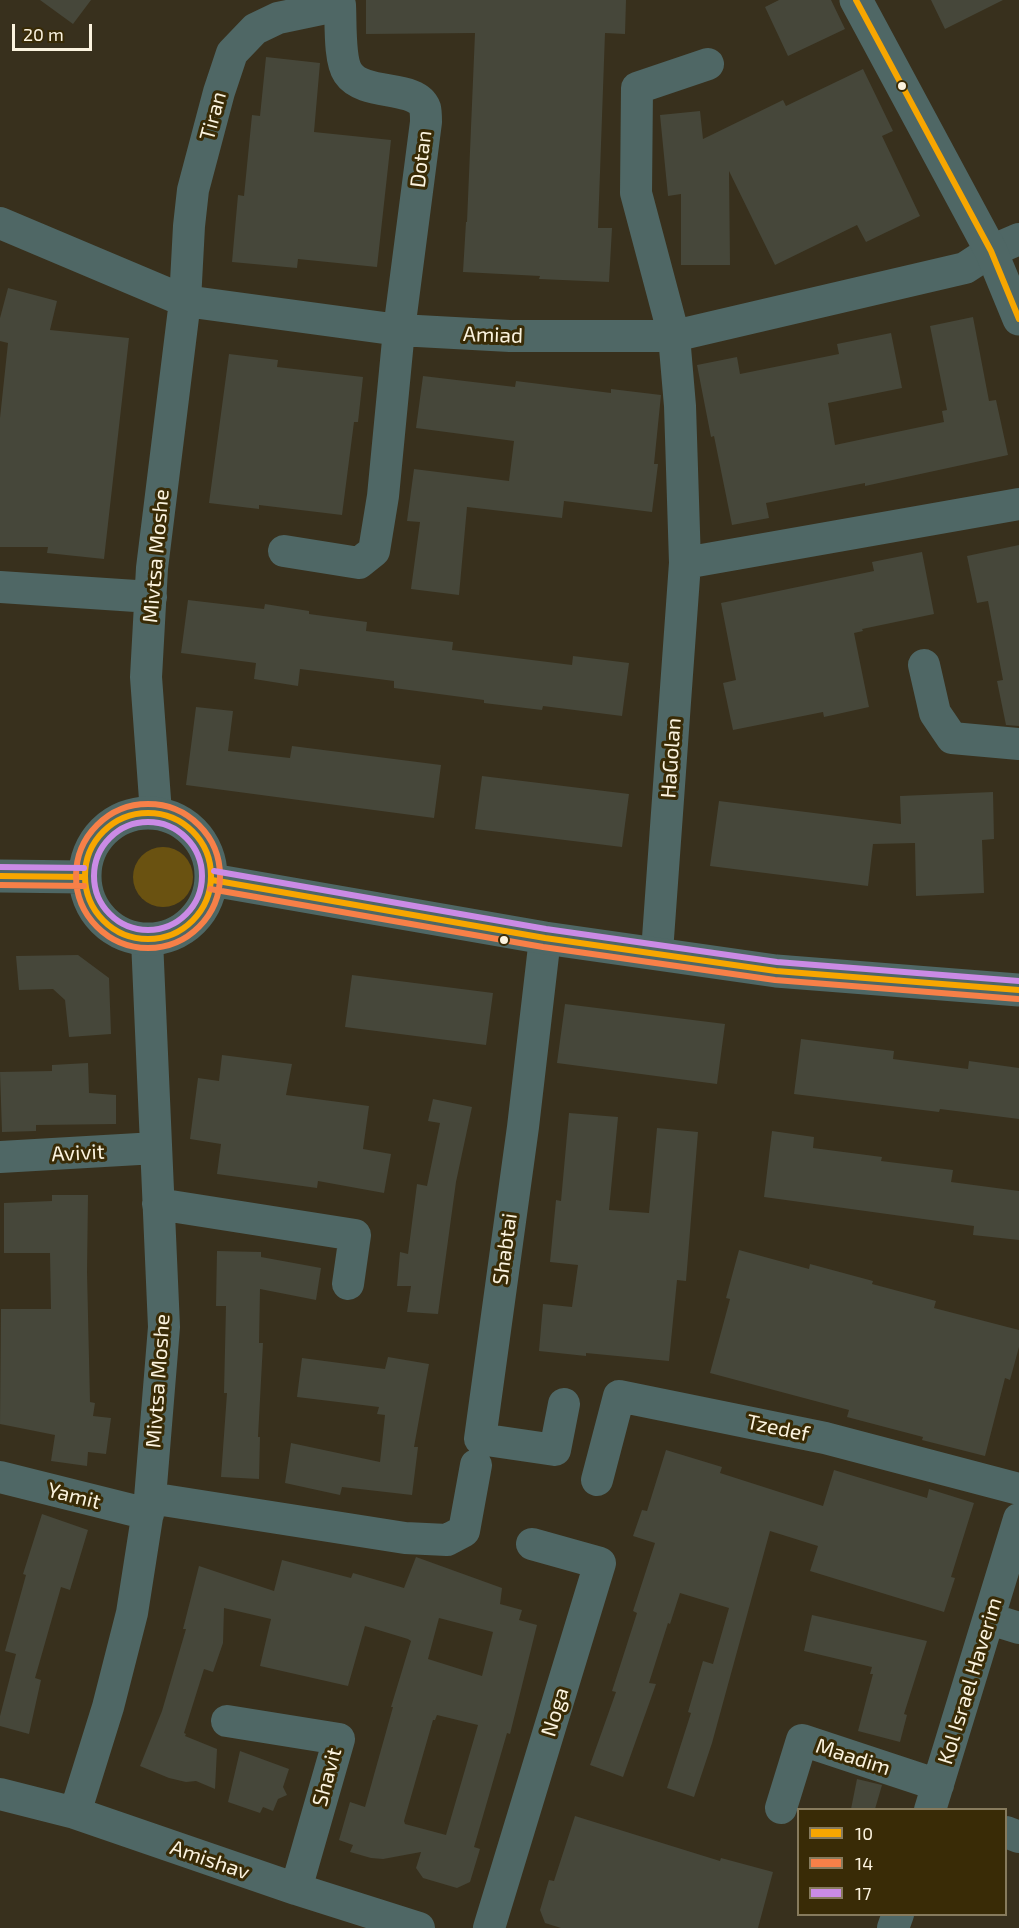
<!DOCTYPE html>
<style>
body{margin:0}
#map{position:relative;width:1019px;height:1928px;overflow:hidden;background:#38301d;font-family:"Exo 2",sans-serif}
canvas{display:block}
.legend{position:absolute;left:797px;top:1808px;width:210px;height:108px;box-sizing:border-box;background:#392b06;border:2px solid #877b5d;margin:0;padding:8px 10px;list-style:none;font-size:18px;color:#fbf3df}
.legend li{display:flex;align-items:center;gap:12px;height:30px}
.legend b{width:30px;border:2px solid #877b5d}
.scale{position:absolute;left:12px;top:24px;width:80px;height:27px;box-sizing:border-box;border:3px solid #fbf3df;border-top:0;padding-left:8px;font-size:18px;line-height:21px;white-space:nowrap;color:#fbf3df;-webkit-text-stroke:4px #392b06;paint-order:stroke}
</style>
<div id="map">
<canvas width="1019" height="1928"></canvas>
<ul class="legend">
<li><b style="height:8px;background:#f7a600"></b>10</li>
<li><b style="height:8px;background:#f78048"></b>14</li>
<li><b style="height:8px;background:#ca8be6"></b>17</li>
</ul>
<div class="scale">20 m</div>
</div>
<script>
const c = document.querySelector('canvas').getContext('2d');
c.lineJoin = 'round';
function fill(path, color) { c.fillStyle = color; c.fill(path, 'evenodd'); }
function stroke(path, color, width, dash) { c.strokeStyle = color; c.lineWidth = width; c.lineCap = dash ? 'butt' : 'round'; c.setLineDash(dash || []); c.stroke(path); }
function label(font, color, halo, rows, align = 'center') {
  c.font = font + ' "Exo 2",sans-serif'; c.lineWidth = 6; c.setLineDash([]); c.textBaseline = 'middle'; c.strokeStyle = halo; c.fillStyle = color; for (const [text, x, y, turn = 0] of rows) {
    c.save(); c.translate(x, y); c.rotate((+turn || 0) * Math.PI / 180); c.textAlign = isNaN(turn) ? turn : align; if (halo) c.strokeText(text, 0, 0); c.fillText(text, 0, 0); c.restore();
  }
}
fill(new Path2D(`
 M133 877a30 30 0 1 1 60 0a30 30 0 1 1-60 0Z`), '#6a5211');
fill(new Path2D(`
 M 40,0 L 91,0 L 73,24 Z
 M 366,0 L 626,0 L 625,34 L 605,33 L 598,228 L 612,228 L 609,282 L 539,279 L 540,276 L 463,272 L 466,222 L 467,222 L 475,33 L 366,34 Z
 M 779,0 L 831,0 L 845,29 L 788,56 L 765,7 Z
 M 931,0 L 1003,0 L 945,29 Z
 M 266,57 L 320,63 L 314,132 L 391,140 L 377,267 L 298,259 L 297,268 L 232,262 L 238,195 L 244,196 L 252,115 L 260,116 Z
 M 863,69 L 893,131 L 882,136 L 920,216 L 866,242 L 857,225 L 775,265 L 729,171 L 730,265 L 681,265 L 681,194 L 668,196 L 660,115 L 700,111 L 703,139 L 783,100 L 786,106 Z
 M 8,288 L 57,301 L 50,330 L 129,338 L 104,559 L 47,553 L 48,547 L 0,547 L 0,418 L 8,343 L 0,341 L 0,318 Z
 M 973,317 L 989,401 L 996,400 L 1008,455 L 865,486 L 865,483 L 766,503 L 769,518 L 732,525 L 714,436 L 711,437 L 697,365 L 737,357 L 740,374 L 839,354 L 837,344 L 891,333 L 902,388 L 828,403 L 835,445 L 944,422 L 942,411 L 947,410 L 930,326 Z
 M 229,354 L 278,360 L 277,367 L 363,377 L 358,422 L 354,422 L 342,515 L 259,505 L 259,509 L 209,503 Z
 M 423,376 L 515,387 L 516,381 L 611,393 L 611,389 L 661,395 L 654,464 L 658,464 L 652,512 L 564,501 L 562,518 L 467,507 L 459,595 L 411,589 L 420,522 L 407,521 L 414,469 L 509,481 L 514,441 L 416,428 Z
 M 1019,545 L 1019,726 L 1006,725 L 997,681 L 1003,680 L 988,601 L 977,603 L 967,556 Z
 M 922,552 L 934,614 L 862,629 L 863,631 L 854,633 L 869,707 L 824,717 L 823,712 L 733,730 L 723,683 L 736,680 L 721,603 L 874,571 L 872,562 Z
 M 188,600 L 264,609 L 265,604 L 309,611 L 309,614 L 367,622 L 366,631 L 453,642 L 452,650 L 572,665 L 573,656 L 629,663 L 622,716 L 543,706 L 542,710 L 484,703 L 484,700 L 394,688 L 394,681 L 300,669 L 298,686 L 254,679 L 256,663 L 181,653 Z
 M 196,707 L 233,711 L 228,751 L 290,758 L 292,746 L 441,765 L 434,818 L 186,785 Z
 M 482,776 L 629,794 L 622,847 L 475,829 Z
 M 993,792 L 994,839 L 982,840 L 984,893 L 916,896 L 915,843 L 873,844 L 868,886 L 710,866 L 719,801 L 901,824 L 900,796 Z
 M 78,955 L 109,978 L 111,1034 L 69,1037 L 65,1000 L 53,989 L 19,990 L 16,956 Z
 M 352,975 L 493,993 L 486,1045 L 345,1027 Z
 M 565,1004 L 725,1024 L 717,1084 L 557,1063 Z
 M 801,1039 L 894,1051 L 893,1059 L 968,1069 L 969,1061 L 1019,1068 L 1019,1119 L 940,1109 L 939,1112 L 794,1094 Z
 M 222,1055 L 292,1064 L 286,1095 L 369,1106 L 363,1149 L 391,1154 L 384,1193 L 318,1181 L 317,1188 L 217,1174 L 221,1144 L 190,1139 L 198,1078 L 219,1081 Z
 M 88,1063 L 89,1093 L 116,1095 L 116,1124 L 36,1125 L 36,1131 L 2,1132 L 0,1072 L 52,1071 L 52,1065 Z
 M 433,1099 L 472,1107 L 456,1182 L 438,1314 L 407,1312 L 411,1286 L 397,1286 L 400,1252 L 408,1254 L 417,1184 L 427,1186 L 440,1123 L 428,1121 Z
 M 569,1113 L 618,1117 L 609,1210 L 649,1213 L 657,1128 L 698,1132 L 686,1281 L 677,1280 L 669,1361 L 586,1353 L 586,1356 L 539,1351 L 543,1304 L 572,1307 L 578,1265 L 550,1262 L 556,1200 L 561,1201 Z
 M 772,1131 L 814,1137 L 813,1148 L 882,1157 L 881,1161 L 953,1170 L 951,1182 L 1019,1191 L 1019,1240 L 973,1235 L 974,1226 L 764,1197 Z
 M 52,1195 L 88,1195 L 87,1272 L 90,1402 L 95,1403 L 93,1416 L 111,1418 L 106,1454 L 88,1452 L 87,1466 L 51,1461 L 55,1435 L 0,1424 L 1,1309 L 51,1309 L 50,1253 L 4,1253 L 4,1203 L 52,1201 Z
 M 739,1250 L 809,1269 L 810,1264 L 873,1281 L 872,1284 L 936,1301 L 934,1308 L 1019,1330 L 1019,1347 L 1010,1380 L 1005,1378 L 985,1456 L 922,1440 L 923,1437 L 847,1417 L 849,1410 L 710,1373 L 730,1299 L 726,1298 Z
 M 217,1251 L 261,1252 L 261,1257 L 321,1268 L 316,1300 L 260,1289 L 259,1343 L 263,1343 L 258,1437 L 260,1437 L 259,1479 L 221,1477 L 227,1393 L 224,1393 L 226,1306 L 216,1306 Z
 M 388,1357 L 429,1364 L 414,1447 L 418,1447 L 412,1495 L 342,1487 L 340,1495 L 285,1483 L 291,1443 L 380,1462 L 385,1415 L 377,1414 L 379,1407 L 297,1397 L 302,1358 L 385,1369 Z
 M 666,1450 L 722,1467 L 720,1473 L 823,1506 L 834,1470 L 927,1498 L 929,1489 L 974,1503 L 951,1577 L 955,1578 L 944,1612 L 810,1571 L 818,1546 L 770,1531 L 712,1743 L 694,1797 L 667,1788 L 691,1713 L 688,1712 L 703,1661 L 713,1664 L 729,1608 L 680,1593 L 670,1624 L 668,1623 L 649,1683 L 656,1684 L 623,1777 L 590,1765 L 616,1692 L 612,1691 L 637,1613 L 633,1611 L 655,1543 L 633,1536 L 642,1510 L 647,1511 Z
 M 42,1514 L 88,1530 L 70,1590 L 61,1587 L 35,1678 L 41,1680 L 29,1734 L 0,1726 L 0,1716 L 16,1654 L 5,1651 L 26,1575 L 23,1574 Z
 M 416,1557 L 502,1588 L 500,1604 L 522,1610 L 519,1620 L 537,1625 L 510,1734 L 507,1733 L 474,1847 L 480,1849 L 470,1882 L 457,1888 L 423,1878 L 416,1868 L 421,1852 L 383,1859 L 371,1858 L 350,1852 L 353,1845 L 339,1840 L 350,1802 L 365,1807 L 393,1707 L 391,1707 L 411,1641 L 408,1639 L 365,1626 L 348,1686 L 260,1666 L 271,1619 L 224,1608 L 223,1643 L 213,1672 L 204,1669 L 184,1733 L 186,1734 L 185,1736 L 217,1749 L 215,1789 L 196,1781 L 186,1782 L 169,1778 L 140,1766 L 162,1711 L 186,1629 L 183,1629 L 199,1566 L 274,1591 L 282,1560 L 351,1578 L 353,1573 L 404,1588 ZM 439,1618 L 493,1632 L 482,1676 L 428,1659 ZM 437,1715 L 478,1725 L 446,1835 L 405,1824 L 404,1821 L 433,1720 L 435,1720 Z
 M 812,1615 L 927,1641 L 904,1714 L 907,1715 L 900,1742 L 858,1731 L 873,1674 L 870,1674 L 872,1667 L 804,1651 Z
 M 240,1751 L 289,1769 L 283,1787 L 287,1795 L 278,1799 L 273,1811 L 263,1807 L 260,1813 L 228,1802 Z
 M 857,1779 L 882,1785 L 875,1809 L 851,1809 Z
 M 575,1816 L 720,1861 L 721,1858 L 773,1872 L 758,1928 L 561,1928 L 545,1923 L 540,1910 L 549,1880 L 554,1881 Z`), '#46473a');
stroke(new Path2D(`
 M 0,223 L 185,301 L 399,330 L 510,336 L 674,336 L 965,268 L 991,251 L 1019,239
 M 685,563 L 1019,504
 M 0,587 L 151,597
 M 924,665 L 935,713 L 952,738 L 1019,744
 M 156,813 L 146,677 L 152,568 L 185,301 L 189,226 L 193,190 L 219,92 L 232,53 L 255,29 L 278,18 L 340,5 C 341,22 339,60 348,73 C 364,97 416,84 425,108 C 426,112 426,118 426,122 L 399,330 L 383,496 L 374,551 L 359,563 L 284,551
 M 545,938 L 523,1127 L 480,1439 L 555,1450 L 564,1404
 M 657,952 L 685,563 L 680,406 L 674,336 L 636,193 L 637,88 L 708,64
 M 0,1157 L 156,1148
 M 158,1204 L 355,1235 L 348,1284
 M 0,1477 L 148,1514
 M 597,1480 L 619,1396 L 825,1438 L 1019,1489
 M 150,1498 L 405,1538 L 447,1540 L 464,1531 L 476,1465
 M 990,1619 L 1019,1628
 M 227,1721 L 339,1739 L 296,1889
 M 0,1794 L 75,1813 L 296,1889 L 419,1928
 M 781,1808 L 802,1740 L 938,1785
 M 930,1810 L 1019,1519
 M 75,1813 L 108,1707 L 132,1613 L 150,1498 L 164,1327 L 147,940
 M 1006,1832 L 1019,1837
 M 489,1928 L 600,1563 L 532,1544
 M 893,1928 L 898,1914`), '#4f6765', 32);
stroke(new Path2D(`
 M 856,0 L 991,251 L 1019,319
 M85 876a63 63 0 1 1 126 0a63 63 0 1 1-126 0Z
 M 0,876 L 84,877
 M 212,880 L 545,938 L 776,971 L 1019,990`), '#4f6765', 33);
stroke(new Path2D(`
 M 856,0 L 991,251 L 1019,319
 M85 876a63 63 0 1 1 126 0a63 63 0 1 1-126 0Z
 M 0,876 L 84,877
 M 212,880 L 545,938 L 776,971 L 1019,990`), '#f7a600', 6);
stroke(new Path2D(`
 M76 876a72 72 0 1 1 144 0a72 72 0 1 1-144 0Z
 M 0,885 L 84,886
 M 210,889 L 543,947 L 775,980 L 1018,999`), '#f78048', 6);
stroke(new Path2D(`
 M94 876a54 54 0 1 1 108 0a54 54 0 1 1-108 0Z
 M 0,867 L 84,868
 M 214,871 L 546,929 L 777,962 L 1019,981`), '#ca8be6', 6);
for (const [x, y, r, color] of [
 [902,86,5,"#fbf3df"],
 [504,940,5,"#fbf3df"]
]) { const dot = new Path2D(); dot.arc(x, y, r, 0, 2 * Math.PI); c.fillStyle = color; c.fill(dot); stroke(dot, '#392b06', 2); }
label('21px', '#fbf3df', '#392b06', [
 ["Tiran",213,116,-75],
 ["Dotan",421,159,-83],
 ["Amiad",493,335,2],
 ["Mivtsa Moshe",156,556,-85],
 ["HaGolan",671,758,-86],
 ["Avivit",78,1153,-3],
 ["Shabtai",505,1249,-82],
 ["Mivtsa Moshe",158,1381,-86],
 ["Tzedef",778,1428,12],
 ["Yamit",74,1496,14],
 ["Kol Israel Haverim",970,1681,-73],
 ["Noga",555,1712,-73],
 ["Maadim",853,1757,18],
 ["Shavit",327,1777,-75],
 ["Amishav",210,1860,19]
]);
</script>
